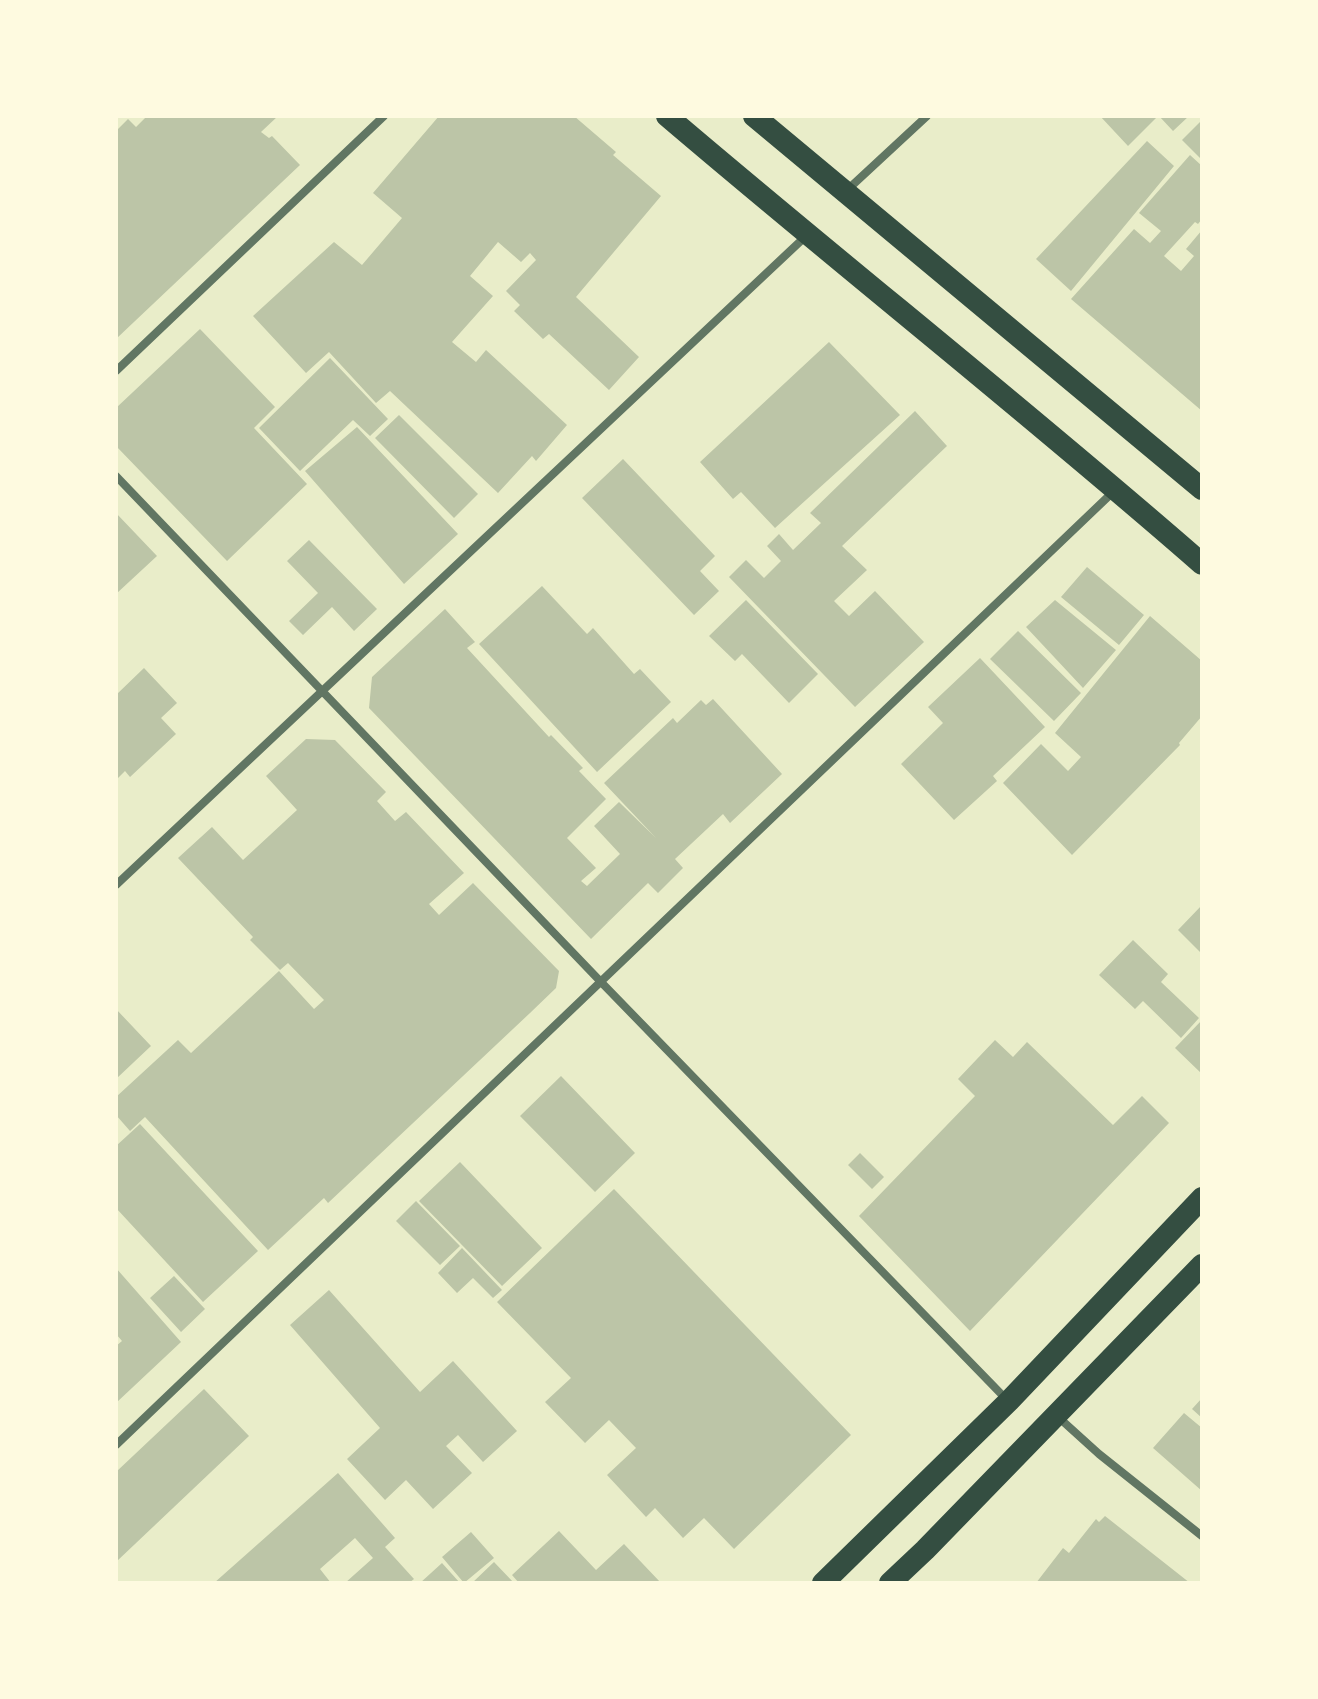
<!DOCTYPE html>
<style>
body{margin:0}
#map{position:relative;width:1318px;height:1699px;overflow:hidden;background:#e9edc9;font-family:"DM Sans",sans-serif}
canvas{display:block}
.frame{position:absolute;inset:0;border:118px solid #fefae0;pointer-events:none}
</style>
<div id="map">
<canvas width="1318" height="1699"></canvas>
<div class="frame"></div>
</div>
<script>
const c = document.querySelector('canvas').getContext('2d');
c.lineJoin = 'round';
function fill(path, color) { c.fillStyle = color; c.fill(path, 'evenodd'); }
function stroke(path, color, width, dash) { c.strokeStyle = color; c.lineWidth = width; c.lineCap = dash ? 'butt' : 'round'; c.setLineDash(dash || []); c.stroke(path); }
fill(new Path2D(`
 M 147,116 L 278,116 L 261,132 L 269,138 L 272,136 L 300,165 L 116,339 L 116,131 L 128,119 L 136,127 Z
 M 439,116 L 574,116 L 616,152 L 613,155 L 661,196 L 576,297 L 639,357 L 609,390 L 549,334 L 543,339 L 514,311 L 520,305 L 506,291 L 536,260 L 530,253 L 521,262 L 498,242 L 470,276 L 493,296 L 452,342 L 476,362 L 486,350 L 567,425 L 536,461 L 532,456 L 498,493 L 390,391 L 376,403 L 329,352 L 306,373 L 253,316 L 334,242 L 362,265 L 402,218 L 373,193 Z
 M 1100,116 L 1158,116 L 1128,146 Z
 M 1159,116 L 1189,116 L 1173,131 Z
 M 1202,120 L 1202,160 L 1182,140 Z
 M 1147,141 L 1174,166 L 1071,291 L 1036,259 Z
 M 1190,155 L 1202,166 L 1202,219 L 1198,224 L 1195,222 L 1164,256 L 1181,271 L 1194,256 L 1186,249 L 1202,230 L 1202,411 L 1071,299 L 1134,229 L 1150,243 L 1161,231 L 1139,213 Z
 M 200,329 L 275,407 L 254,428 L 307,484 L 227,561 L 116,446 L 116,408 Z
 M 829,342 L 900,415 L 775,528 L 741,492 L 733,499 L 700,462 Z
 M 330,358 L 388,419 L 370,436 L 353,420 L 300,471 L 259,428 Z
 M 915,411 L 947,446 L 842,546 L 867,570 L 834,601 L 849,616 L 875,591 L 924,642 L 855,707 L 729,577 L 746,560 L 764,578 L 781,561 L 767,546 L 779,534 L 793,550 L 821,523 L 810,513 Z
 M 399,415 L 478,494 L 454,518 L 375,438 Z
 M 357,427 L 458,534 L 404,584 L 305,471 Z
 M 623,459 L 715,556 L 700,571 L 719,591 L 694,615 L 582,498 Z
 M 116,513 L 157,556 L 116,594 Z
 M 309,540 L 377,609 L 354,631 L 332,607 L 303,635 L 289,621 L 318,593 L 287,561 Z
 M 1087,567 L 1144,615 L 1119,645 L 1061,597 Z
 M 542,586 L 587,634 L 593,628 L 634,674 L 640,669 L 671,702 L 597,772 L 479,644 Z
 M 746,600 L 818,674 L 789,703 L 742,654 L 735,661 L 709,636 Z
 M 1055,600 L 1116,650 L 1083,688 L 1026,627 Z
 M 445,609 L 475,642 L 467,648 L 549,737 L 551,735 L 583,768 L 579,771 L 606,799 L 567,838 L 596,868 L 581,881 L 587,886 L 620,854 L 594,826 L 619,802 L 656,838 L 604,783 L 673,718 L 677,723 L 701,700 L 706,705 L 713,699 L 782,774 L 730,823 L 723,814 L 675,859 L 683,868 L 658,893 L 648,883 L 591,939 L 369,708 L 372,677 Z
 M 1150,616 L 1202,661 L 1202,716 L 1179,743 L 1180,745 L 1072,855 L 1003,783 L 1041,744 L 1068,771 L 1081,757 L 1055,733 Z
 M 1018,631 L 1081,693 L 1054,721 L 990,659 Z
 M 980,658 L 1045,727 L 993,776 L 997,781 L 954,820 L 901,764 L 943,723 L 928,707 Z
 M 144,668 L 177,703 L 161,718 L 176,734 L 130,777 L 125,771 L 116,780 L 116,695 Z
 M 306,739 L 335,740 L 386,792 L 377,801 L 395,821 L 406,812 L 464,873 L 429,904 L 439,915 L 473,883 L 559,971 L 556,988 L 530,1013 L 328,1203 L 324,1198 L 268,1250 L 145,1117 L 130,1131 L 116,1115 L 116,1097 L 178,1040 L 191,1053 L 279,971 L 314,1009 L 324,1000 L 288,963 L 280,970 L 250,940 L 253,937 L 178,858 L 212,827 L 243,860 L 297,810 L 266,776 Z
 M 1202,905 L 1202,954 L 1178,930 Z
 M 1133,940 L 1168,974 L 1161,982 L 1199,1018 L 1181,1038 L 1143,1001 L 1135,1009 L 1099,975 Z
 M 116,1009 L 151,1046 L 116,1079 Z
 M 1202,1020 L 1202,1074 L 1175,1048 Z
 M 995,1040 L 1013,1057 L 1027,1042 L 1113,1125 L 1142,1096 L 1169,1123 L 970,1331 L 859,1216 L 975,1096 L 958,1079 Z
 M 561,1076 L 635,1153 L 595,1192 L 520,1116 Z
 M 140,1124 L 258,1251 L 203,1302 L 116,1208 L 116,1146 Z
 M 860,1153 L 884,1177 L 872,1189 L 848,1165 Z
 M 460,1162 L 542,1248 L 502,1286 L 419,1201 Z
 M 614,1189 L 851,1435 L 734,1549 L 704,1518 L 683,1538 L 655,1508 L 646,1517 L 607,1475 L 636,1448 L 609,1420 L 585,1443 L 545,1402 L 571,1378 L 497,1302 Z
 M 416,1201 L 460,1246 L 440,1265 L 396,1221 Z
 M 462,1248 L 502,1290 L 493,1298 L 473,1278 L 457,1293 L 438,1273 Z
 M 116,1268 L 181,1342 L 116,1403 L 116,1346 L 122,1341 L 116,1334 Z
 M 174,1276 L 205,1309 L 181,1332 L 150,1298 Z
 M 329,1290 L 420,1392 L 453,1361 L 517,1431 L 483,1462 L 458,1435 L 446,1446 L 472,1473 L 433,1509 L 406,1480 L 385,1500 L 347,1459 L 380,1428 L 290,1325 Z
 M 204,1389 L 249,1436 L 116,1562 L 116,1472 Z
 M 1202,1398 L 1202,1418 L 1192,1409 Z
 M 1184,1413 L 1202,1428 L 1202,1491 L 1153,1448 Z
 M 338,1473 L 395,1538 L 385,1547 L 414,1579 L 409,1583 L 345,1583 L 373,1558 L 355,1538 L 320,1569 L 331,1583 L 214,1583 Z
 M 1105,1516 L 1190,1583 L 1036,1583 L 1063,1548 L 1069,1553 L 1096,1519 L 1099,1522 Z
 M 559,1531 L 596,1570 L 624,1544 L 661,1583 L 519,1583 L 512,1575 Z
 M 471,1532 L 494,1558 L 464,1583 L 442,1557 Z
 M 494,1562 L 514,1583 L 472,1583 Z
 M 442,1563 L 460,1583 L 420,1583 Z`), '#bcc5a7');
stroke(new Path2D(`
 M 845,192 L 927,116
 M 116,371 L 384,116
 M 116,476 L 601,982 L 1008,1401
 M 116,885 L 806,236
 M 1057,1416 L 1099,1454 L 1202,1536
 M 116,1445 L 1113,492`), '#617663', 8);
stroke(new Path2D(`
 M 667,116 C 844,267 1027,411 1202,564
 M 754,116 L 1202,489
 M 823,1583 L 1009,1401 L 1202,1198
 M 890,1583 L 925,1550 L 1202,1265`), '#344e41', 22);
</script>
